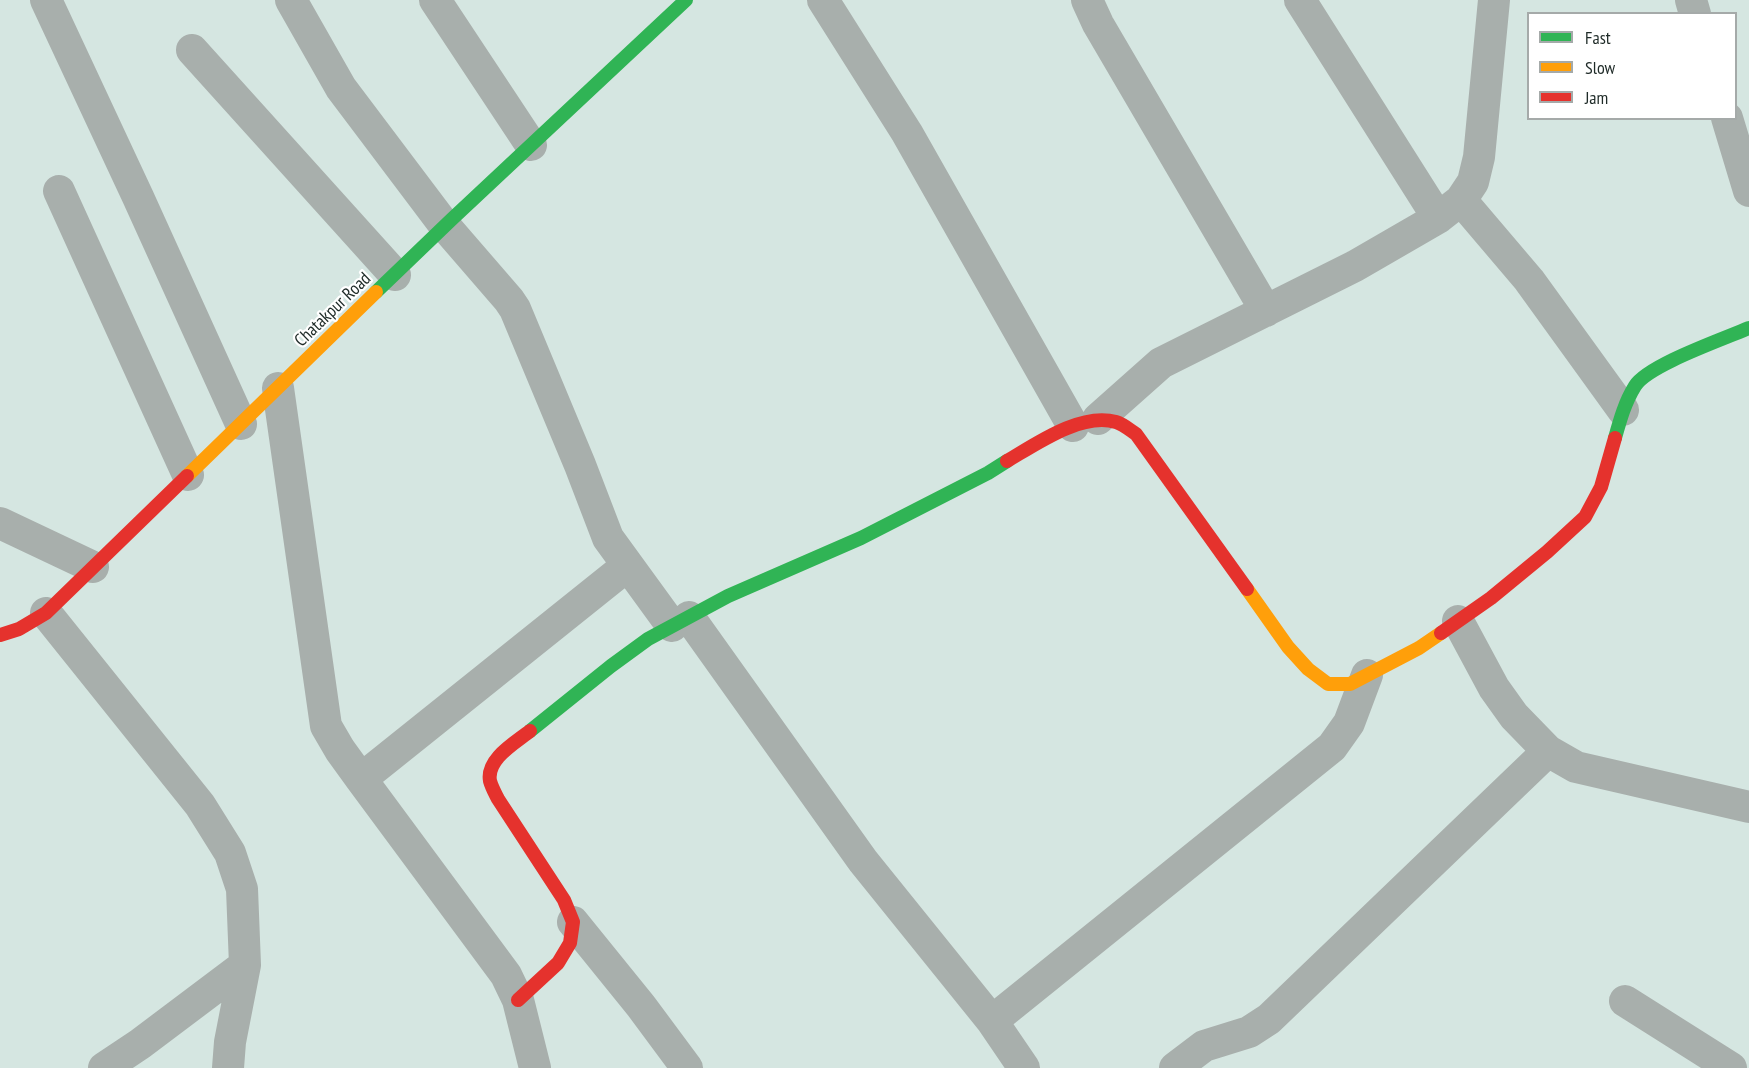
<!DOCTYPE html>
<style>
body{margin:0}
#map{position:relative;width:1749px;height:1068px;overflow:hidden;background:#d5e6e1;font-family:"PT Sans Narrow",sans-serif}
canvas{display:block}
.legend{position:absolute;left:1527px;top:12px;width:210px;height:108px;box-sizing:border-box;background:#fff;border:2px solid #a5aaa9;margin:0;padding:8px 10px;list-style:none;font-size:18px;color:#1f2b28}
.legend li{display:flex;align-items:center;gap:12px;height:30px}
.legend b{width:30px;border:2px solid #a5aaa9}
</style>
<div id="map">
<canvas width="1749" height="1068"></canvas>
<ul class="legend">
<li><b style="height:8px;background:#30b455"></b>Fast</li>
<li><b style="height:8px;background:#ff9f0a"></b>Slow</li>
<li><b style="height:8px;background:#e5322d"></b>Jam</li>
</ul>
</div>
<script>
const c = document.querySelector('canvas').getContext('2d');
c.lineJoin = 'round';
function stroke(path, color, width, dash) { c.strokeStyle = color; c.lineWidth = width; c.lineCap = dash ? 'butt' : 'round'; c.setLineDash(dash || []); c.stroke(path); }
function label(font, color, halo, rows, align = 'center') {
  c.font = font + ' "PT Sans Narrow",sans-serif'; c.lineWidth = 4.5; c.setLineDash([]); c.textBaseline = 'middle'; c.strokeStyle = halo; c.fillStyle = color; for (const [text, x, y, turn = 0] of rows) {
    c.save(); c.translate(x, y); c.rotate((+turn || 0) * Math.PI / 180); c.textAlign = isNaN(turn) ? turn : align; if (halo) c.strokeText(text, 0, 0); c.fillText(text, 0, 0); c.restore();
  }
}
stroke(new Path2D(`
 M 46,0 L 138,197 L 241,424
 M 291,0 L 341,88 L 445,226 L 509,300 L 515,309 L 580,465 L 608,538 L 672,626
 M 435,0 L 531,145
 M 823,0 L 907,133 L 1073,426
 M 1087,0 L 1098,24 L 1266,311
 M 1300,0 L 1438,218
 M 1691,0 L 1695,14
 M 192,50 L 395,275
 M 1727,118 L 1749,191
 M 59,191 L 188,475
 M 1461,200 L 1529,280 L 1623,410
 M 278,388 L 326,726 L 340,750 L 361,779 L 506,975 L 518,1000 L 535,1068
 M 1098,419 L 1161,363 L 1355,266 L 1438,218 L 1461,200 L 1473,182 L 1479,157 L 1494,0
 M 0,523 L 93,567
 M 46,613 L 200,805 L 230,853 L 242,889 L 245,965 L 230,1042 L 228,1068
 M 689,617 L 863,861 L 992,1021 L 1024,1068
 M 1458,621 L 1494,688 L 1514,716 L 1548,751 L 1576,767 L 1749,807
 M 361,779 L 627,566
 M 573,922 L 641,1006 L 687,1068
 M 1625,1001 L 1731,1068
 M 992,1021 L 1332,747 L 1349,723 L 1367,675
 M 104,1068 L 140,1044 L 245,965
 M 1175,1068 L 1204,1046 L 1249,1032 L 1269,1019 L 1548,751`), '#a8afac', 32);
stroke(new Path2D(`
 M 376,292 L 452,219 L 686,0
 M 1615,438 C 1620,420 1625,402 1635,386 C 1648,365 1724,339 1749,328
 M 530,731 L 611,666 L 648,639 L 728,596 L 861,538 L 988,473 L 1007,461`), '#30b455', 14);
stroke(new Path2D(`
 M 187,476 L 376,292
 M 1247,589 L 1288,647 L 1308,669 L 1328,684 L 1350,684 L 1419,648 L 1441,633`), '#ff9f0a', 14);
stroke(new Path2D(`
 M 1007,461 C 1036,444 1081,412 1116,422 C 1123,424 1130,430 1136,434 L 1247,589
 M 1441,633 L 1491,598 L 1547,552 L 1585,517 L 1601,487 L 1615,438
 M 0,635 L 19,629 L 46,613 L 187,476
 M 518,1000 L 558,963 L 570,943 L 573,922 L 564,900 L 498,799 C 495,793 492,788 490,781 C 486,759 515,743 530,731`), '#e5322d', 14);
label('18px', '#1f2b28', '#fff', [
 ["Chatakpur Road",333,310,-44]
]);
</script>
